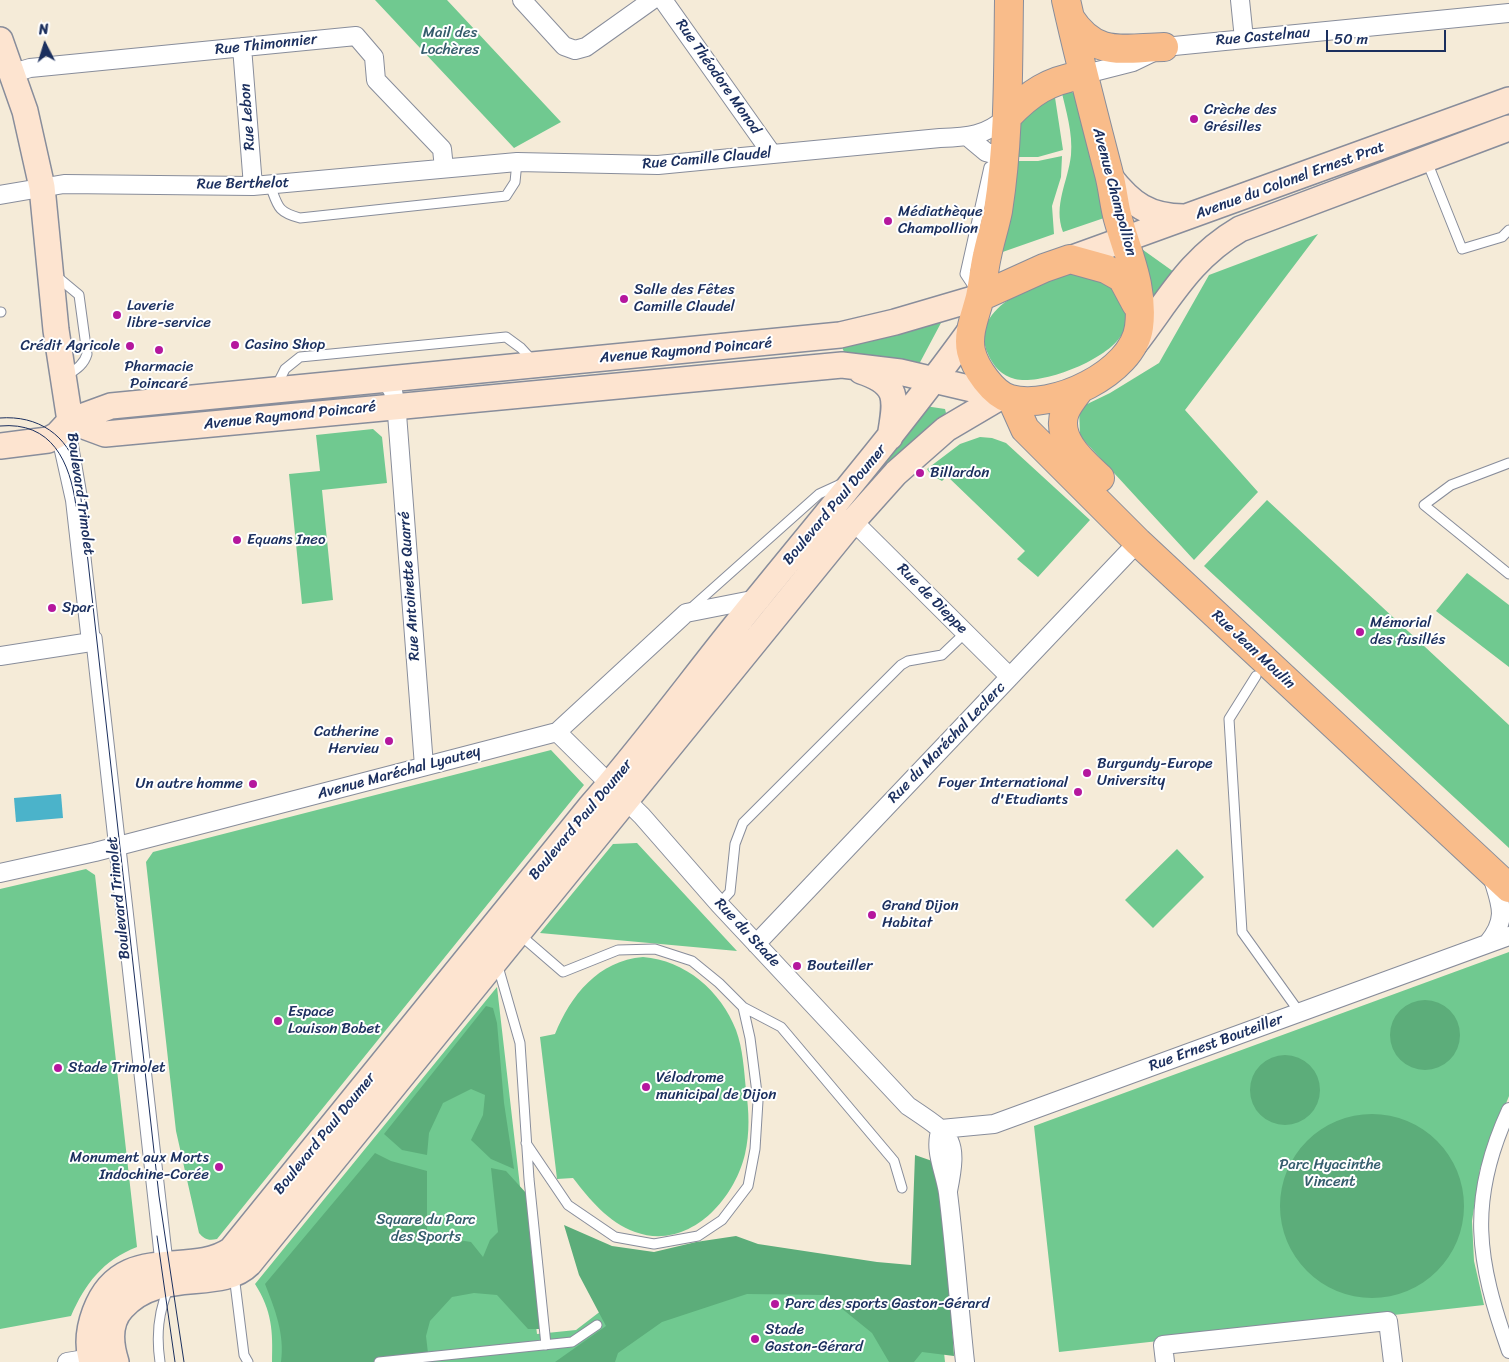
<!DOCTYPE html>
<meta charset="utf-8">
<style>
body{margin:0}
#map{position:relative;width:1509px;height:1362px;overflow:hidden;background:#f5ebd8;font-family:Sriracha,sans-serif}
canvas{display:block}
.north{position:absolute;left:20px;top:20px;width:50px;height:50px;-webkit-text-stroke:4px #fff;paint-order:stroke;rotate:355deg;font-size:14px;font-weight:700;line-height:20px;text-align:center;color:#1b2f5e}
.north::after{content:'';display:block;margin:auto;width:18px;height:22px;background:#1b2f5e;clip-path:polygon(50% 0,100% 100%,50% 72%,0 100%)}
.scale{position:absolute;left:1326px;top:30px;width:120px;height:22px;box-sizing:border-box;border:2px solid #1b2f5e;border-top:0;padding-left:6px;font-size:15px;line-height:18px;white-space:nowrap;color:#1b2f5e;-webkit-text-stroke:4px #fff;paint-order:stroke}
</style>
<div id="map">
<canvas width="1509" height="1362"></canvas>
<div class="north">N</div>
<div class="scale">50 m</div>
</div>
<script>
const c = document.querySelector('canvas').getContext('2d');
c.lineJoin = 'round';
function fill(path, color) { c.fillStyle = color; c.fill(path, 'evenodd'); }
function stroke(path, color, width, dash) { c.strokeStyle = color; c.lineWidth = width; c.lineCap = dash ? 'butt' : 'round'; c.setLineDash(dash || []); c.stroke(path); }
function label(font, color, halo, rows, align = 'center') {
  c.font = font + ' Sriracha,sans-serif'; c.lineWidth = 4; c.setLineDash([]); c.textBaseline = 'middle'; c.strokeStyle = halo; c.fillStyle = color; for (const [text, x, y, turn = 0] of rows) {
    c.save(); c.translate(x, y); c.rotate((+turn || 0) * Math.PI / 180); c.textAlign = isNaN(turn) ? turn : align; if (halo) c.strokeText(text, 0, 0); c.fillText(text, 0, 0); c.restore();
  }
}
fill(new Path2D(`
 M 375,0 L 447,0 L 561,122 L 514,148 Z
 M 1061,89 L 1070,90 L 1079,99 L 1087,143 L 1107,217 L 1063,232 C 1053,205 1068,182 1071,155 C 1073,133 1066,111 1061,89 Z
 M 1054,91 L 1063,150 L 1038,157 L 1012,157 L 1017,123 Z
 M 1062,156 L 1061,177 L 1052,206 L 1054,234 L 994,255 L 1011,161 L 1038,161 Z
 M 1318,234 L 1185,410 L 1258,492 L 1194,560 L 1080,436 L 1079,408 L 1110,393 L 1159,363 L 1209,275 Z
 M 1139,247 L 1174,272 L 1155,304 L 1135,249 Z
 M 1076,272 L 1103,275 L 1127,311 C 1126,317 1127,324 1124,330 C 1114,358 1042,386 1015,379 C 1002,376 993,366 988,354 C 967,304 1042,282 1076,272 Z
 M 942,321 L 917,368 L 846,356 L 839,341 Z
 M 925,406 L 945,409 L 946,413 L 908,445 L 853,505 L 848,501 Z
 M 373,429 L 382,437 L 387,483 L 322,490 L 333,600 L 302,604 L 289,474 L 320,471 L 316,435 Z
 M 980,437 L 992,438 L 1006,443 L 1090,520 L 1038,577 L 1017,559 L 1025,551 L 947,476 L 942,481 L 931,475 L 927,469 L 960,444 Z
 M 1267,500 L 1509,725 L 1509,848 L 1204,566 Z
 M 1467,573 L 1509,605 L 1509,667 L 1436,611 Z
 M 551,750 L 584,785 L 217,1239 C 208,1241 204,1239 199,1233 L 176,1131 L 146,862 L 153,852 Z
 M 637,843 L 737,951 L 540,933 L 613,844 Z
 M 1177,849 L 1204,877 L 1153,928 L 1125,900 Z
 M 86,869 L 95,875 L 137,1247 C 103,1260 85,1284 71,1316 L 0,1329 L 0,889 Z
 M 1509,952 L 1509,1096 L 1480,1169 L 1472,1221 L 1474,1261 L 1484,1305 L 1059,1352 L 1034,1126 Z
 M 643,957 C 685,960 721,991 736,1030 C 743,1049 744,1070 746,1090 C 749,1111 750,1133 745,1154 C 734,1201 688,1251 635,1232 C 608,1222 590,1200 573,1178 L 557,1179 L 540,1037 L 555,1034 C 571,995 598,961 643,957 Z
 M 497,987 L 537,1334 L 576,1330 L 623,1294 L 937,1285 L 945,1362 L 272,1362 C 273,1331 272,1311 255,1284 Z`), '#70c990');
fill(new Path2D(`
 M1390 1035a35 35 0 1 1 70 0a35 35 0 1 1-70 0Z
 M 486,1006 L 493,1008 L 497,1023 L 504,1103 L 514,1169 L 491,1159 L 471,1140 L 483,1115 L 485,1095 L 471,1089 L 443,1103 L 429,1133 L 427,1155 L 402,1150 L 384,1134 Z
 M1250 1090a35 35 0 1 1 70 0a35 35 0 1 1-70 0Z
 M1280 1206a92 92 0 1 1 184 0a92 92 0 1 1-184 0Z
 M 375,1153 L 391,1161 L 427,1171 L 427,1235 L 471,1242 L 483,1257 L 490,1240 L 498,1232 L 491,1168 L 506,1171 L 527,1194 L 537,1210 L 531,1249 L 541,1329 L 528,1329 L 497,1295 L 474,1293 L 452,1297 L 430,1321 L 426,1336 L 429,1362 L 281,1362 C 285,1335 275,1309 265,1284 Z
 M 915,1155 L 935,1162 L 947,1243 L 954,1356 L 922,1352 L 914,1362 L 889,1362 L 872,1333 L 825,1295 L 747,1294 L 662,1322 L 618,1353 L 615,1362 L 555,1362 L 606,1326 L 579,1275 L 564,1225 L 612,1246 L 654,1252 L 696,1242 L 736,1236 L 758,1244 L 877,1262 L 911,1265 Z`), '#5cad7a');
fill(new Path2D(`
 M 61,794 L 63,818 L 16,822 L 14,798 Z`), '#4bb3ca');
const service = new Path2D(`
 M 1426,159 L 1462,249 L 1502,237 L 1509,230
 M 270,185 C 278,206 277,212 300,218 L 506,196 L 515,182 L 517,162
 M 55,275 L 79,295 L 87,354 C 84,365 75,370 66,376
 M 975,289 L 965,274 L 989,167 L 1000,160
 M 0,312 L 1,312
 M 276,387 L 285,369 L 300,357 L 506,337 L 521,348 L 533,361
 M 71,431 L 82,495
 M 1509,463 L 1451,485 L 1424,505 L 1509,574
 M 690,609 L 819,494 L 843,483
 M 97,637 L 168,1262
 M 91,642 L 160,1263
 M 1256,676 L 1229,719 L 1242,932 L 1300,1013
 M 719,904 L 730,892 L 735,844 L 743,823 L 901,665 L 908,661 L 942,655 L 965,633
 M 519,934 L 563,972 L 618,950 L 655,949 L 692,961 L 719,983 L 743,1007
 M 497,963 L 520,1043 L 529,1179 L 546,1345
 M 526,1143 L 568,1205 L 615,1237 L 654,1244 L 698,1236 L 722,1220 L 748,1186 L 755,1149 L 758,1101 L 750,1038 L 743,1007 L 781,1027 L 894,1161 L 902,1188
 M 234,1275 L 244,1355 L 248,1362
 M 160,1362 C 156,1335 158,1312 169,1287
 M 379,1362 L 572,1342 L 597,1325`);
const pedestrian = new Path2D(`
 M 1509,1110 C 1467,1201 1477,1261 1509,1351`);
const minor = new Path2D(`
 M 522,0 L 564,46 L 575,50 L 586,47 L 652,0
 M 663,0 L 772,154
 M 1240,0 L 1244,39
 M 242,47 L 253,186
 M 13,73 L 30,68 L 356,36 L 374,57 L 376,80 L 442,149 L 444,168
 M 1082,75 L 1133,62 L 1164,47 L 1509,13
 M 968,137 L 986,152 L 1004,157
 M 0,195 L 64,184 L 253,186 L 517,162 L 658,165 L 940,138 C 969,137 985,136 1007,117
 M 386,380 L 393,391 L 397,414 L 424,766
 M 853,521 L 1010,677
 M 0,656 L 91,642 L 75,500 L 63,446 L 69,422
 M 557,732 L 642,816 L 719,904 L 908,1106 C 951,1135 959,1137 948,1191
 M 0,873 L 95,852 L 557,732 L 686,613 L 757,599
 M 1488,943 C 1509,918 1500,903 1492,876
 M 756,944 L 1138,542
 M 941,1129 L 994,1124 L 1509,936
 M 941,1129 C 933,1150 945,1171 948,1193 C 955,1249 959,1306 965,1362
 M 67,1362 L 91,1358
 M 1165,1362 L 1163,1345 L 1388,1321 L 1393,1362`);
const secondary = new Path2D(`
 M 0,40 L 25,111 L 42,187 L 56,330 L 70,421
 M 1110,177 C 1131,204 1149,217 1184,217
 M 1070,259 L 1509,100
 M 1134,345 C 1169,300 1189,259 1240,229 L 1509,128
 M 861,371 C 901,384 896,401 890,437
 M 70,421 L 105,434 L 842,365 L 900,372 L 1002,396
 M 0,446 L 48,440 L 57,435 L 70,421 L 111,406 L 840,335 L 895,322 L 980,297
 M 92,1362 C 87,1346 89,1328 95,1312 C 121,1241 189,1279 231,1250 L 590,807 C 649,740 701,667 758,598 C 831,508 905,421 972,328
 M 116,1362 C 110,1343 108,1323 122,1308 C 159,1266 220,1293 249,1264 L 853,521 L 896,473 L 946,429 L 1002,396`);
const primary = new Path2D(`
 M 1009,0 C 1008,70 1009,142 998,211 C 995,226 990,241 987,256 C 984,269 983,283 980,297 C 976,314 967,333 971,351 C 975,368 993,394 1010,399 C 1052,411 1133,373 1139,327 C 1144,288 1128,255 1118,219 C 1114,205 1113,189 1109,174 C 1094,116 1079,59 1066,0
 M 1070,18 C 1096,58 1122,48 1164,47
 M 1007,117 C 1031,92 1048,81 1082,75
 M 980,297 L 1044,268 L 1070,259 L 1106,269 L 1122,278 L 1136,304
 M 1080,389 C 1075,396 1068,404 1065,412 C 1055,439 1083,462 1100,478
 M 1012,400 L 1025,429 L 1138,542 L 1509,888`);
stroke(service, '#888d9b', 11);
stroke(pedestrian, '#888d9b', 16);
stroke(minor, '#888d9b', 20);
stroke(secondary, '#888d9b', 28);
stroke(primary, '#888d9b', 30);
stroke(service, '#fff', 9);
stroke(pedestrian, '#fff', 14);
stroke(minor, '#fff', 18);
stroke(secondary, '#fde4d0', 25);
stroke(primary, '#f9bc8a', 28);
stroke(new Path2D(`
 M 0,418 C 38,415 68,435 78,472 L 159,1196 L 184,1362
 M 0,426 C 52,421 70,462 76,506
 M 157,1236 L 175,1362`), '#1b2f5e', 1);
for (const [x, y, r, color] of [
 [1194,119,5,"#b5179e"],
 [888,221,5,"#b5179e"],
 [624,299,5,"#b5179e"],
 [117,315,5,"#b5179e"],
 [235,345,5,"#b5179e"],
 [130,346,5,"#b5179e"],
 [159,350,5,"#b5179e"],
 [920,473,5,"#b5179e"],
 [237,540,5,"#b5179e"],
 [52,608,5,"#b5179e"],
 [1360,632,5,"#b5179e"],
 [389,741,5,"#b5179e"],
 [1087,773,5,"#b5179e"],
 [253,784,5,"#b5179e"],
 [1078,792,5,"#b5179e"],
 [872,915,5,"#b5179e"],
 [797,966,5,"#b5179e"],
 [278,1021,5,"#b5179e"],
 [58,1068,5,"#b5179e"],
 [646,1087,5,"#b5179e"],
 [219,1167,5,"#b5179e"],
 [775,1304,5,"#b5179e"],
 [755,1339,5,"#b5179e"]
]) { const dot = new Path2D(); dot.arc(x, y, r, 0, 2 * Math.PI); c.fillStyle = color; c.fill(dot); stroke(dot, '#fff', 2); }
label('15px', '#355d6d', '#fff', [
 ["Mail des",450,33],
 ["Lochères",450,50],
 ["Parc Hyacinthe",1330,1165],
 ["Vincent",1330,1182],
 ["Square du Parc",426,1220],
 ["des Sports",426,1237]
]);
label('15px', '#1b2f5e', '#fff', [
 ["Rue Castelnau",1263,37,-5],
 ["Rue Thimonnier",266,45,-6],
 ["Rue Théodore Monod",718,77,55],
 ["Rue Lebon",248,117,-94],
 ["Rue Camille Claudel",707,159,-5],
 ["Avenue du Colonel Ernest Prat",1290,181,-20],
 ["Rue Berthelot",243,184,-1],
 ["Avenue Champollion",1114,192,75],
 ["Avenue Raymond Poincaré",686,351,-5],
 ["Avenue Raymond Poincaré",290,416,-6],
 ["Boulevard Trimolet",80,494,82],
 ["Boulevard Paul Doumer",835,505,-50],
 ["Rue Antoinette Quarré",410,586,-94],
 ["Rue de Dieppe",932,599,45],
 ["Rue Jean Moulin",1253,650,43],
 ["Rue du Maréchal Leclerc",947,743,-46],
 ["Avenue Maréchal Lyautey",399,773,-15],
 ["Boulevard Paul Doumer",581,820,-50],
 ["Boulevard Trimolet",119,898,-96],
 ["Rue du Stade",747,933,47],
 ["Rue Ernest Bouteiller",1216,1043,-20],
 ["Boulevard Paul Doumer",325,1134,-51]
]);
label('15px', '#1b2f5e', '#fff', [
 ["Crèche des",1204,110],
 ["Grésilles",1204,127],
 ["Médiathèque",898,212],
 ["Champollion",898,229],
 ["Salle des Fêtes",634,290],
 ["Camille Claudel",634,307],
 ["Laverie",127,306],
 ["libre-service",127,323],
 ["Casino Shop",245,345],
 ["Crédit Agricole",120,346,"right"],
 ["Pharmacie",159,367,"center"],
 ["Poincaré",159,384,"center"],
 ["Billardon",930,473],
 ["Equans Ineo",247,540],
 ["Spar",62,608],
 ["Mémorial",1370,623],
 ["des fusillés",1370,640],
 ["Catherine",379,732,"right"],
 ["Hervieu",379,749,"right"],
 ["Burgundy-Europe",1097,764],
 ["University",1097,781],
 ["Foyer International",1068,783,"right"],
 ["d'Etudiants",1068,800,"right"],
 ["Un autre homme",243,784,"right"],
 ["Grand Dijon",882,906],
 ["Habitat",882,923],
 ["Bouteiller",807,966],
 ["Espace",288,1012],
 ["Louison Bobet",288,1029],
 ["Stade Trimolet",68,1068],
 ["Vélodrome",656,1078],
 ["municipal de Dijon",656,1095],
 ["Monument aux Morts",209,1158,"right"],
 ["Indochine-Corée",209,1175,"right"],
 ["Parc des sports Gaston-Gérard",785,1304],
 ["Stade",765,1330],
 ["Gaston-Gérard",765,1347]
], 'left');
</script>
